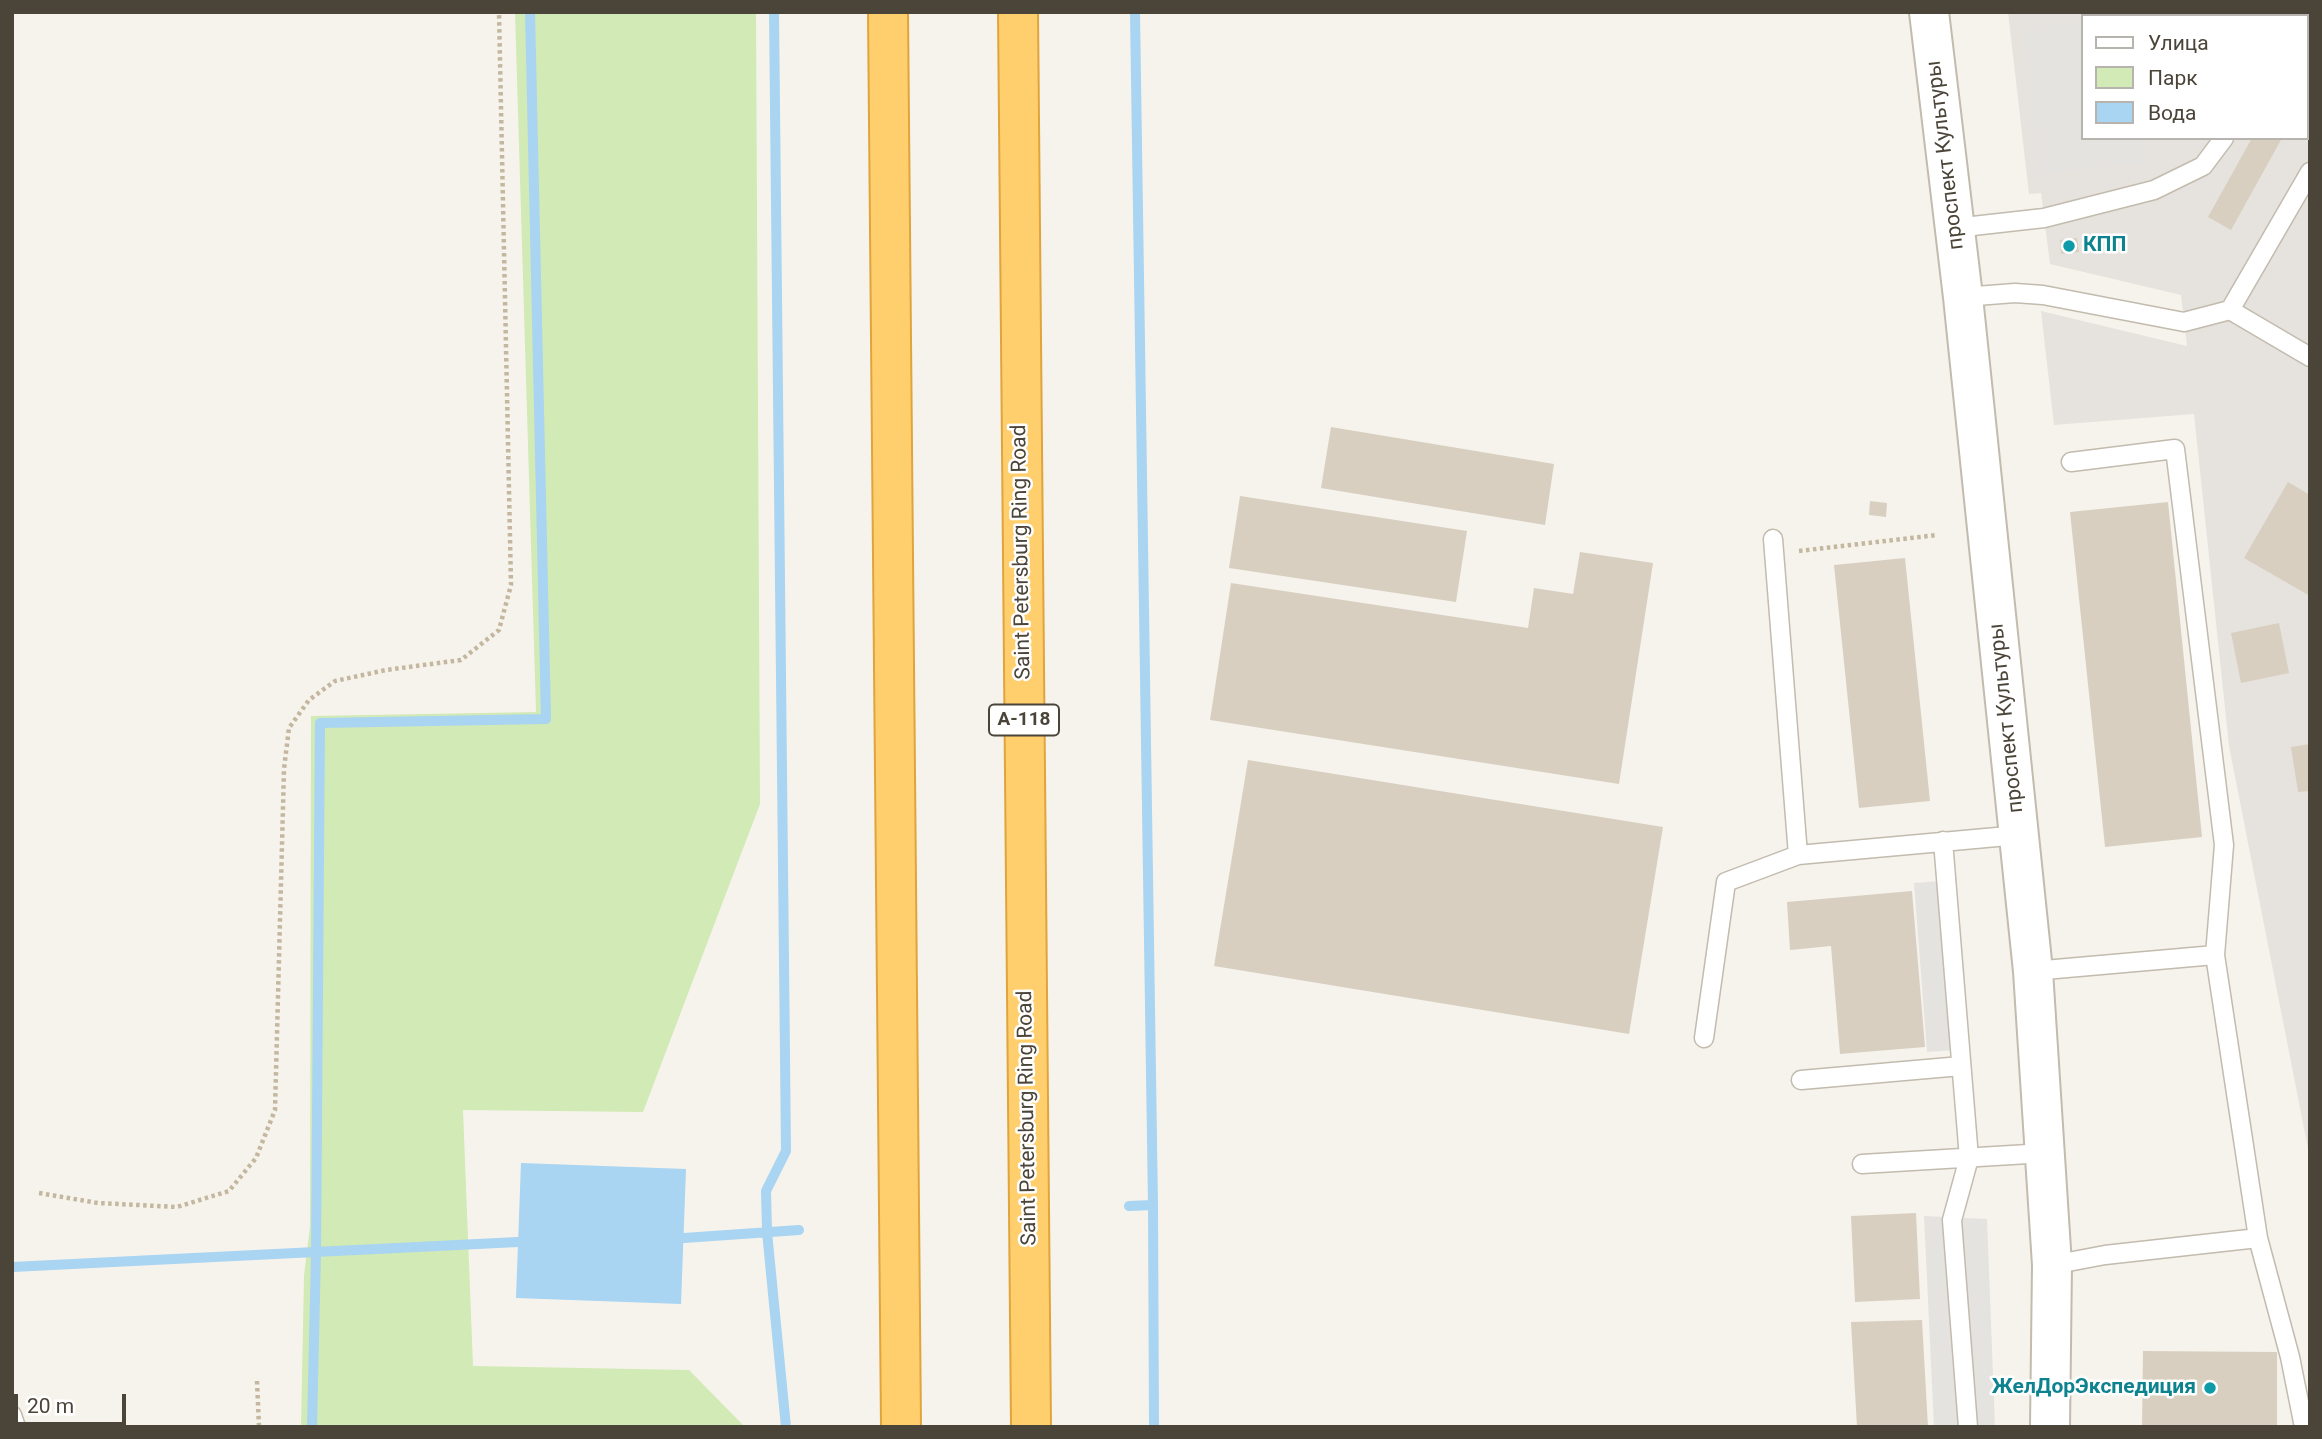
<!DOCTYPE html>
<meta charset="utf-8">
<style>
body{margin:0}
#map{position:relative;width:2322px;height:1439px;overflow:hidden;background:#f6f3ec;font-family:Roboto,sans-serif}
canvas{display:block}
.frame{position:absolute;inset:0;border:14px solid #4b4439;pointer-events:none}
.legend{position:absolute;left:2081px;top:14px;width:228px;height:126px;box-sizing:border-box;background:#fff;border:2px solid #b7b4b0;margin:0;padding:9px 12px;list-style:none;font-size:21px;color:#4b4439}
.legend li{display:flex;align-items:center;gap:14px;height:35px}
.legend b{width:35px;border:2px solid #b7b4b0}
.scale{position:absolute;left:14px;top:1394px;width:112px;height:32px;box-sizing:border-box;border:4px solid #4b4439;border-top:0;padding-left:9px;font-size:21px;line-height:24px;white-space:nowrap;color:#4b4439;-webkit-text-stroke:5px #fff;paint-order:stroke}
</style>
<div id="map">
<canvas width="2322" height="1439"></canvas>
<div class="frame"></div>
<ul class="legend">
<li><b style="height:9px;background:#fff"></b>Улица</li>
<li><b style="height:19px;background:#d2eab5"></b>Парк</li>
<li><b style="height:19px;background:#a9d4f2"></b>Вода</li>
</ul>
<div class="scale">20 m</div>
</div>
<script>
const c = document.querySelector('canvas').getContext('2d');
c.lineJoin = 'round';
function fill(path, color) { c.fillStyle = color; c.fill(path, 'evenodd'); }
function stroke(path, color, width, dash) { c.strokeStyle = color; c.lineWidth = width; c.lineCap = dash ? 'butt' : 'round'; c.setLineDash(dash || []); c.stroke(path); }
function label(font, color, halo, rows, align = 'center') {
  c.font = font + ' Roboto,sans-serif'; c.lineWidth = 5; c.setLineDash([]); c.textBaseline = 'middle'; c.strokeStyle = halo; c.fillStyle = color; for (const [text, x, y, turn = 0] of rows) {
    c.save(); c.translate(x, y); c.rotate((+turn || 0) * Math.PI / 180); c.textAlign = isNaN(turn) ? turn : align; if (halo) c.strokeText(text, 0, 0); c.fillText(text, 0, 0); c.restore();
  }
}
fill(new Path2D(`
 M 2008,12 L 2310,12 L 2310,1159 L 2229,746 L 2194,414 L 2054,425 L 2041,311 L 2187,346 L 2181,295 L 2050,264 L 2041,193 L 2029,194 ZM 2082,16 L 2306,16 L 2306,138 L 2082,138 Z`), '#e6e2dd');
fill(new Path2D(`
 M 515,12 L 756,12 L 760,804 L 643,1112 L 463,1110 L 473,1366 L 689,1370 L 745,1427 L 301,1427 L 304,1276 L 310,1226 L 311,716 L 536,712 Z`), '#d2eab5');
fill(new Path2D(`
 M 2153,12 L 2286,12 L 2284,16 L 2123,16 Z
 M 2082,21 L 2082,138 L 2145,138 L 2147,163 L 2038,174 L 2024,27 Z
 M 1940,881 L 1954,1050 L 1927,1052 L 1914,883 Z
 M 1924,1216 L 1987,1219 L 1995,1427 L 1934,1427 Z`), '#e5e3e0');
fill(new Path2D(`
 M 521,1163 L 686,1169 L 681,1304 L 516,1298 Z`), '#a9d4f2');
stroke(new Path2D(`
 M 774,12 L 786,1151 L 766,1191 L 767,1232 L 786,1427
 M 1135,12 L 1153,1205 L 1154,1427
 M 1129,1206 L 1153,1205
 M 684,1238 L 799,1230
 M 12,1267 L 518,1242
 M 312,1427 L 316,1252 L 320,723 L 546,719 L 530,12`), '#a9d4f2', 10);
fill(new Path2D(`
 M 2252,138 L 2282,138 L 2231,230 L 2208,217 Z
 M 2077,238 L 2079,252 L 2061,254 L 2060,240 Z
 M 1331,427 L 1554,464 L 1545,525 L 1321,488 Z
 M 2288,482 L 2310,495 L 2310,596 L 2244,558 Z
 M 1240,496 L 1467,531 L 1456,602 L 1229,568 Z
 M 1870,501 L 1887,503 L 1886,517 L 1869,515 Z
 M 2168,502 L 2202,837 L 2105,847 L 2070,512 Z
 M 1580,552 L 1653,563 L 1619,784 L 1210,720 L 1231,583 L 1528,628 L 1534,588 L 1573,594 Z
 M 1905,558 L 1930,801 L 1859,808 L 1834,565 Z
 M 2279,623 L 2289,673 L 2241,683 L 2231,633 Z
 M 2310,744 L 2310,791 L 2298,792 L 2291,747 Z
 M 1248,760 L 1663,827 L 1629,1034 L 1214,966 Z
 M 1912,891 L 1925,1047 L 1840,1054 L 1831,946 L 1790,950 L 1787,902 Z
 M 1916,1213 L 1920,1299 L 1855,1302 L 1851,1216 Z
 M 1922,1320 L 1928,1427 L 1857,1427 L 1851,1322 Z
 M 2143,1351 L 2277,1352 L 2277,1427 L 2142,1427 Z`), '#d8cfc1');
const service = new Path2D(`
 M 2303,16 L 2305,12
 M 2310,172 L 2230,310 L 2310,357
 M 1955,228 L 2044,218 L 2154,190 L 2203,166 L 2224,138
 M 1963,297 L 2015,293 L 2043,295 L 2184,322 L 2230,310
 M 2071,462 L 2175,449 L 2224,845 L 2215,955 L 2258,1238
 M 1943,841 L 1969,1158 L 1952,1220 L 1968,1427
 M 1798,855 L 2019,835
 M 2033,971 L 2215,955
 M 1704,1038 L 1726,882 L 1798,855 L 1773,539
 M 1801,1080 L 1961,1066
 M 1862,1164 L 2045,1153
 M 2052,1265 L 2105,1255 L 2258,1238 L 2290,1357 L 2304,1427
 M 12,1415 L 16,1427`);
const tertiary = new Path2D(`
 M 1929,12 L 1963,297 L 2033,971 L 2052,1265 L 2050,1427`);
const motorway = new Path2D(`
 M 888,12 L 901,1427
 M 1018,12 L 1031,1427`);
stroke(service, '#c2bbae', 21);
stroke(tertiary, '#c2bbae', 42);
stroke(motorway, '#e0a43c', 42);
stroke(new Path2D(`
 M 1799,551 L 1937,535
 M 39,1193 L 98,1203 L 177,1207 L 229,1191 L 256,1158 L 275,1110 L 284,769 L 289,728 L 309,700 L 335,681 L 386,670 L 461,660 L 499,630 L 511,585 L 499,12
 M 257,1381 L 259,1427`), '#c4b79f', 4.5, [3.5, 3.5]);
stroke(service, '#fff', 18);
stroke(tertiary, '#fff', 38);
stroke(motorway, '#ffcf6e', 38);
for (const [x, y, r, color] of [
 [2069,246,7,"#0f9aa8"],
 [2210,1388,7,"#0f9aa8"]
]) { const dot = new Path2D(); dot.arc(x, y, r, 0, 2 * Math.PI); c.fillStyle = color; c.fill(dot); stroke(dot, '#fff', 2.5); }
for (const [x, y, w] of [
 [1024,720,70]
]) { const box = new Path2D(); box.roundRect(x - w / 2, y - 15.5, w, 31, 5); c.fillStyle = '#fff'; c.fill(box); stroke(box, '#4b4439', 2); }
label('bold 19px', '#4b4439', null, [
 ["А-118",1024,720]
]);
label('21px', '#4b4439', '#fff', [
 ["проспект Культуры",1946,155,-97],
 ["Saint Petersburg Ring Road",1022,552,-91],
 ["проспект Культуры",2007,718,-96],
 ["Saint Petersburg Ring Road",1028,1118,-91]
]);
label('bold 21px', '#0d838f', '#fff', [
 ["КПП",2083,246],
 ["ЖелДорЭкспедиция",2196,1388,"right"]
], 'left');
</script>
